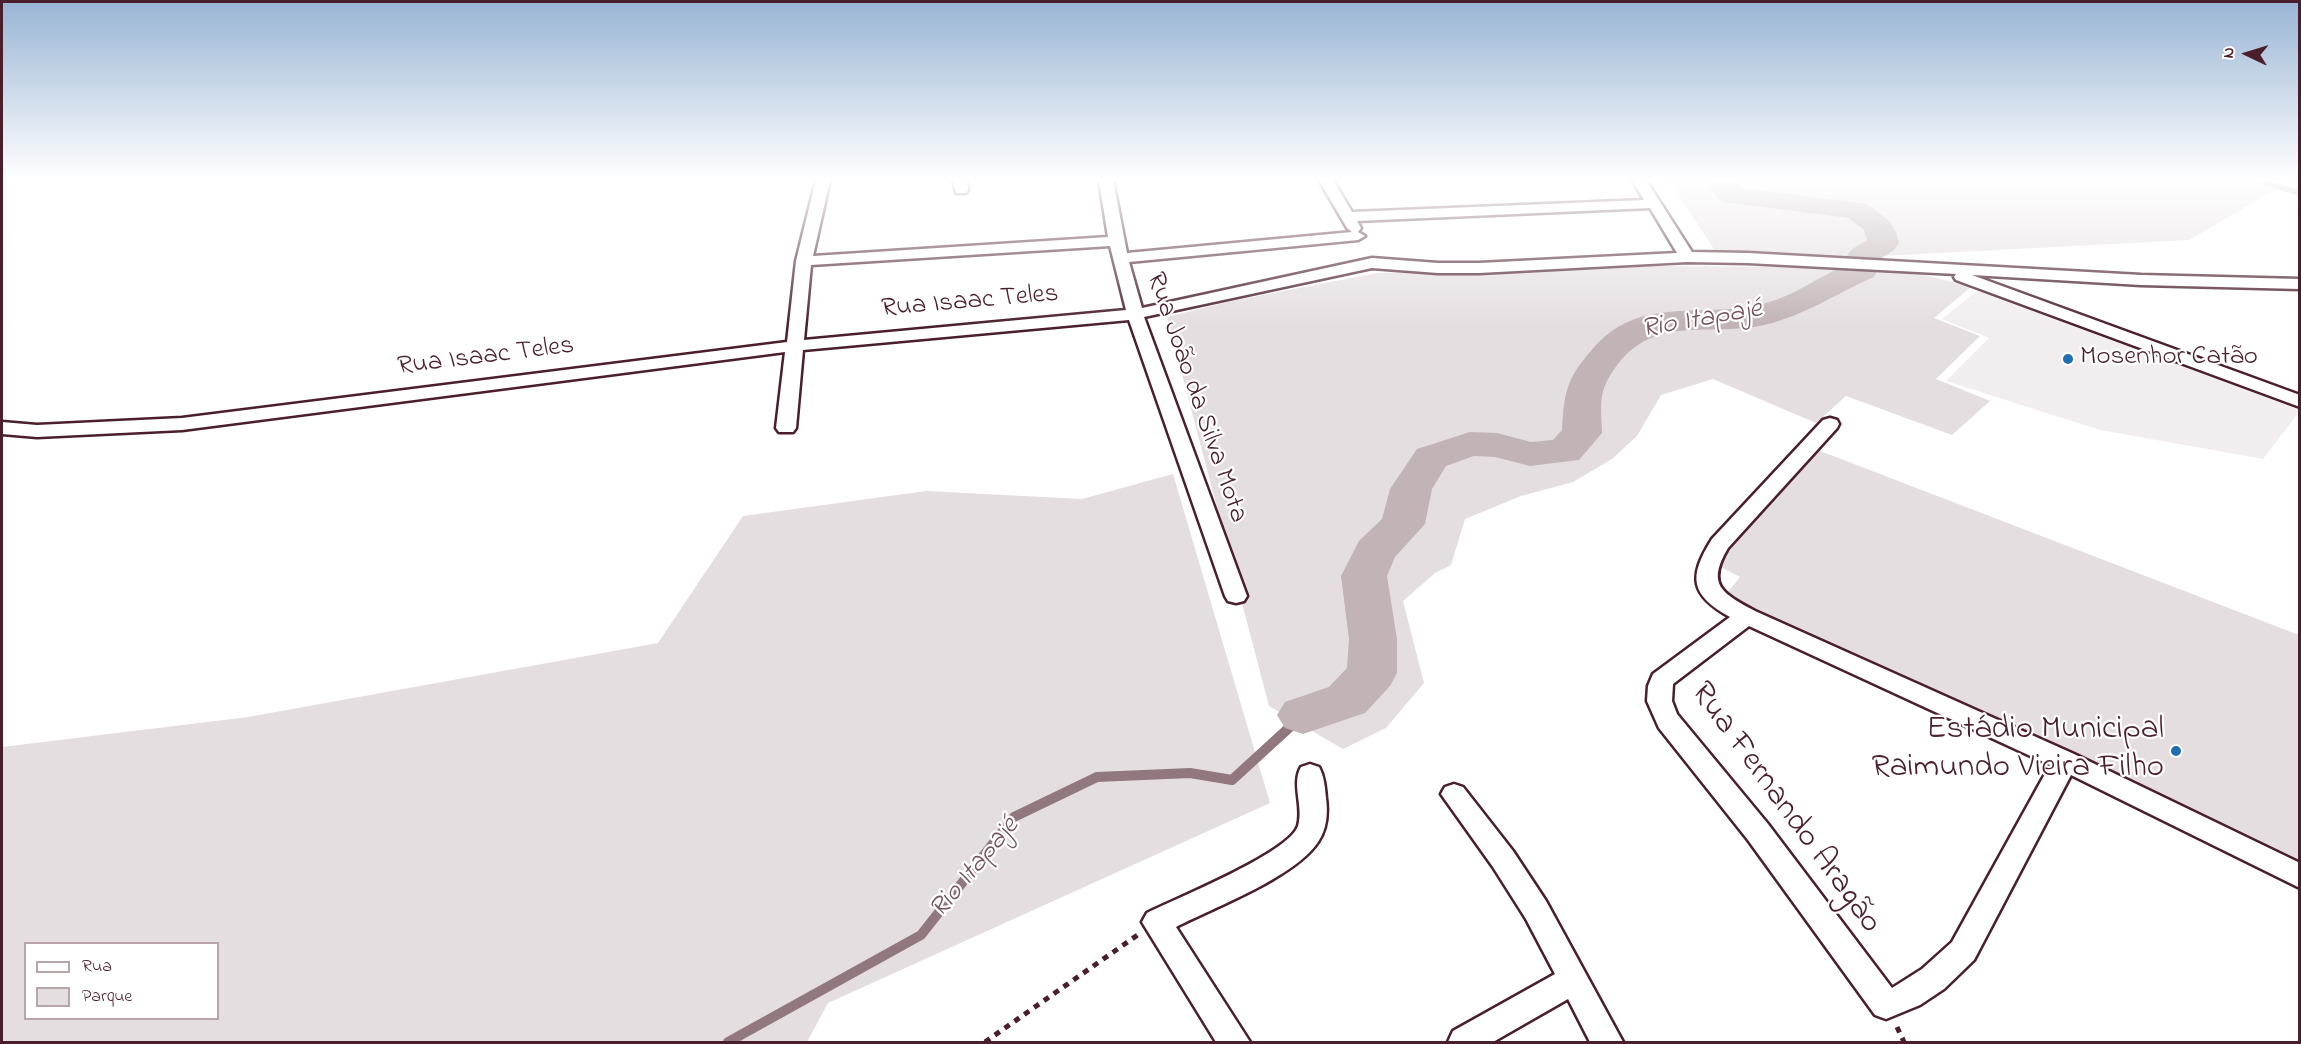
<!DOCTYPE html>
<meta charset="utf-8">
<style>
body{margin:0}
#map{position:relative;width:2301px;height:1044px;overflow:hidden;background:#fff;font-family:"Indie Flower",sans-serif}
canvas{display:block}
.frame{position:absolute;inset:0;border:3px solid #4a1f2b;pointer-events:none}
.legend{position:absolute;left:24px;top:942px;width:195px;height:78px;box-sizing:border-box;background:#fff;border:2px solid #b7a5aa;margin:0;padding:8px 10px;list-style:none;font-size:18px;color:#4a1f2b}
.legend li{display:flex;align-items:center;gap:12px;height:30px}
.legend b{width:30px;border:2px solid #b7a5aa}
.north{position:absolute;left:2217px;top:24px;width:60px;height:60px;-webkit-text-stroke:4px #fff;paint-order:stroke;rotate:274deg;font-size:16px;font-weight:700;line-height:24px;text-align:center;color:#4a1f2b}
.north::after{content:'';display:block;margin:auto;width:21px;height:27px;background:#4a1f2b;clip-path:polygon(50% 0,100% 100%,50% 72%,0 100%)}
</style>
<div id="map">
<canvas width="2301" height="1044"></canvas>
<div class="frame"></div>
<ul class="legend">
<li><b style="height:8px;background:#fff"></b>Rua</li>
<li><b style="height:16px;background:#e5dee0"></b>Parque</li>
</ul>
<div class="north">N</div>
</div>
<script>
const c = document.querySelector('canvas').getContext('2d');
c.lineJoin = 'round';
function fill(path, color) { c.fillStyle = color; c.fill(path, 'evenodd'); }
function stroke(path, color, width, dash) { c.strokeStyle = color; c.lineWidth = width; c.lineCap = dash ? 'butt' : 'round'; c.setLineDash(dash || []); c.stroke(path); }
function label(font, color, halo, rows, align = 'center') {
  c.font = font + ' "Indie Flower",sans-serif'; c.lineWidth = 4.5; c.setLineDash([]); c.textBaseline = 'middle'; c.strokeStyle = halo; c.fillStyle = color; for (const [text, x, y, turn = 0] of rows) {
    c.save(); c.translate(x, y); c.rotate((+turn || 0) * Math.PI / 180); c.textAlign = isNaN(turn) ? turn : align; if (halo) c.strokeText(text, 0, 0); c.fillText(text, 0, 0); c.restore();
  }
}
fill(new Path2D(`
 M 1978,290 L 2299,408 L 2299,412 L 2263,459 L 2100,430 L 1946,381 L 1989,338 L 1942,319 Z`), '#f2eeef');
fill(new Path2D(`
 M 1669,180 L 2250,180 L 2278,188 L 2189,240 L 1843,258 L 1717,254 Z
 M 1662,266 L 1796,267 L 1921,274 L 1971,287 L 1934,318 L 1980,336 L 1936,379 L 1990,401 L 1952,435 L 1846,396 L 1816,423 L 1713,379 L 1661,395 L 1637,436 L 1612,459 L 1573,482 L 1521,496 L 1465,519 L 1451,565 L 1435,573 L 1403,601 L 1424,683 L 1386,728 L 1343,749 L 1269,706 L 1167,317 L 1227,302 L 1377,273 Z
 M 1815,449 L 2299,635 L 2299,867 L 1724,597 L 1740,577 L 1717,565 Z
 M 1173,474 L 1270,803 L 828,1003 L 807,1042 L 2,1042 L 2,747 L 248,717 L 658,643 L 743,516 L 926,491 L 1082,499 ZM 26,944 L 218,944 L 218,1018 L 26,1018 Z`), '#e5dee0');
stroke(new Path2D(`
 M 2257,180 L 2300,193`), '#91787e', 6);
stroke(new Path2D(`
 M 728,1042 L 921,935 L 1014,817 L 1097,777 L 1190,773 L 1232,780 L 1303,715`), '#91787e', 10);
fill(new Path2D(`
 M 1710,180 L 1739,180 L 1738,183 L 1741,188 L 1868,204 L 1889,221 L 1896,232 L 1899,243 L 1894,250 L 1877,261 L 1878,270 L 1874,277 C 1837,293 1804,316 1764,325 C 1712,337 1661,315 1621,360 C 1613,370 1604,383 1602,396 C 1600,408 1602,421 1602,433 L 1579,460 L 1530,466 L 1495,457 L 1474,456 L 1446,466 L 1432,489 L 1425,524 L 1395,557 L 1387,576 L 1397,639 L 1397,673 L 1390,686 L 1365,713 L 1303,734 L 1285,728 L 1277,715 L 1285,702 L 1329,687 L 1347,668 L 1349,639 L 1341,576 L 1359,541 L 1382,519 L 1390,489 L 1417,449 L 1470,432 L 1497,433 L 1531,442 L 1553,440 L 1562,430 C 1564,394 1566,379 1591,351 C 1637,295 1696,318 1758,305 C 1789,299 1817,278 1845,265 C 1845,251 1856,247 1867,240 L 1864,230 L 1849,218 L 1723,202 L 1716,196 L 1709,182 Z`), '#c1b3b6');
const street = new Path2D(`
 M 816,180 L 830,180 L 813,256 L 1108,237 L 1099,180 L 1113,180 L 1127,253 L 1352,232 L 1347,228 L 1319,180 L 1333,180 L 1352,212 L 1644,200 L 1632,180 L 1646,180 L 1692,252 L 1748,253 L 2141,275 L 2300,279 L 2300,289 L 2141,285 L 1972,275 L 2300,395 L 2300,407 L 1956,280 L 1954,277 L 1956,274 L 1748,263 L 1687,262 L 1479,273 L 1438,273 L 1372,268 L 1144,317 L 1247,596 L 1244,601 L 1236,603 L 1228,601 L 1225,596 L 1129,320 L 803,350 L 796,428 L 793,432 L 779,432 L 776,428 L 785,352 L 182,430 L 37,437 L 2,434 L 2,422 L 37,425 L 182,418 L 787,342 L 796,261 ZM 1650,208 L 1677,253 L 1479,263 L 1438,263 L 1372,258 L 1142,308 L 1129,262 L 1358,240 L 1365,236 L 1358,232 L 1361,228 L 1357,221 ZM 1110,246 L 1126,310 L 804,340 L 811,265 Z
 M 953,180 L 967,180 L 968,190 L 966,193 L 956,193 Z
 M 1830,418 L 1837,420 L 1839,424 L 1837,428 L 1728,548 C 1706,585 1722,593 1755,611 L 2074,754 L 2300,863 L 2300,888 L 2071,775 L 1974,960 L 1944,989 L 1920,1005 L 1886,1019 L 1875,1015 L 1748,840 L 1659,728 L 1647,701 L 1648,686 L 1653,674 L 1730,617 C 1690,595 1688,577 1712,539 L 1823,420 ZM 1749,626 L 2050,765 L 1952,942 L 1922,969 L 1892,988 L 1768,824 L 1677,714 L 1672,701 L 1673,684 Z
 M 1310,764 L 1319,767 C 1324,776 1325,787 1326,798 C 1328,813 1327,829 1318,842 C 1295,877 1215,907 1176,927 L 1250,1042 L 1216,1042 L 1142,922 L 1147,913 C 1175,899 1289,853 1298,826 C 1304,807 1291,784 1301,767 Z
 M 1454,784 L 1463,787 L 1513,851 L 1546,901 L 1623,1042 L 1590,1042 L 1568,999 L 1493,1042 L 1448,1042 L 1453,1031 L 1555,974 L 1526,919 L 1493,867 L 1441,794 L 1445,787 Z`);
stroke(street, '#4a1f2b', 5);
stroke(new Path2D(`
 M 1897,1027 L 1904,1042
 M 985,1042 L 1139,934`), '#4a1f2b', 5, [6, 6]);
fill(street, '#fff');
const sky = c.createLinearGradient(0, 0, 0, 326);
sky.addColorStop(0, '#98b4d4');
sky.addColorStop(0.55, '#fff');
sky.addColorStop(1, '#ffffff00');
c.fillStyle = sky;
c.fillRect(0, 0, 2301, 326);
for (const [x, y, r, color] of [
 [2068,359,6,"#1f6fb2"],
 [2176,751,6,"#1f6fb2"]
]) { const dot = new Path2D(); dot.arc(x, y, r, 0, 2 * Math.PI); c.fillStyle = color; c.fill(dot); stroke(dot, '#fff', 2); }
label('27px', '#4a1f2b', '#fff', [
 ["Rua Isaac Teles",970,303,-5],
 ["Rua Isaac Teles",486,358,-7],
 ["Rua João da Silva Mota",1195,398,71]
]);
label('27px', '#4a1f2b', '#fff', [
 ["Mosenhor Catão",2080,359]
], 'left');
label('italic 28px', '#74535c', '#fff', [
 ["Rio Itapajé",1702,321,-10],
 ["Rio Itapajé",976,869,-50]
]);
label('33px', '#4a1f2b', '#fff', [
 ["Estádio Municipal",2164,732],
 ["Raimundo Vieira Filho",2164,770]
], 'right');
label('33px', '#4a1f2b', '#fff', [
 ["Rua Fernando Aragão",1784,809,54]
]);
</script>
